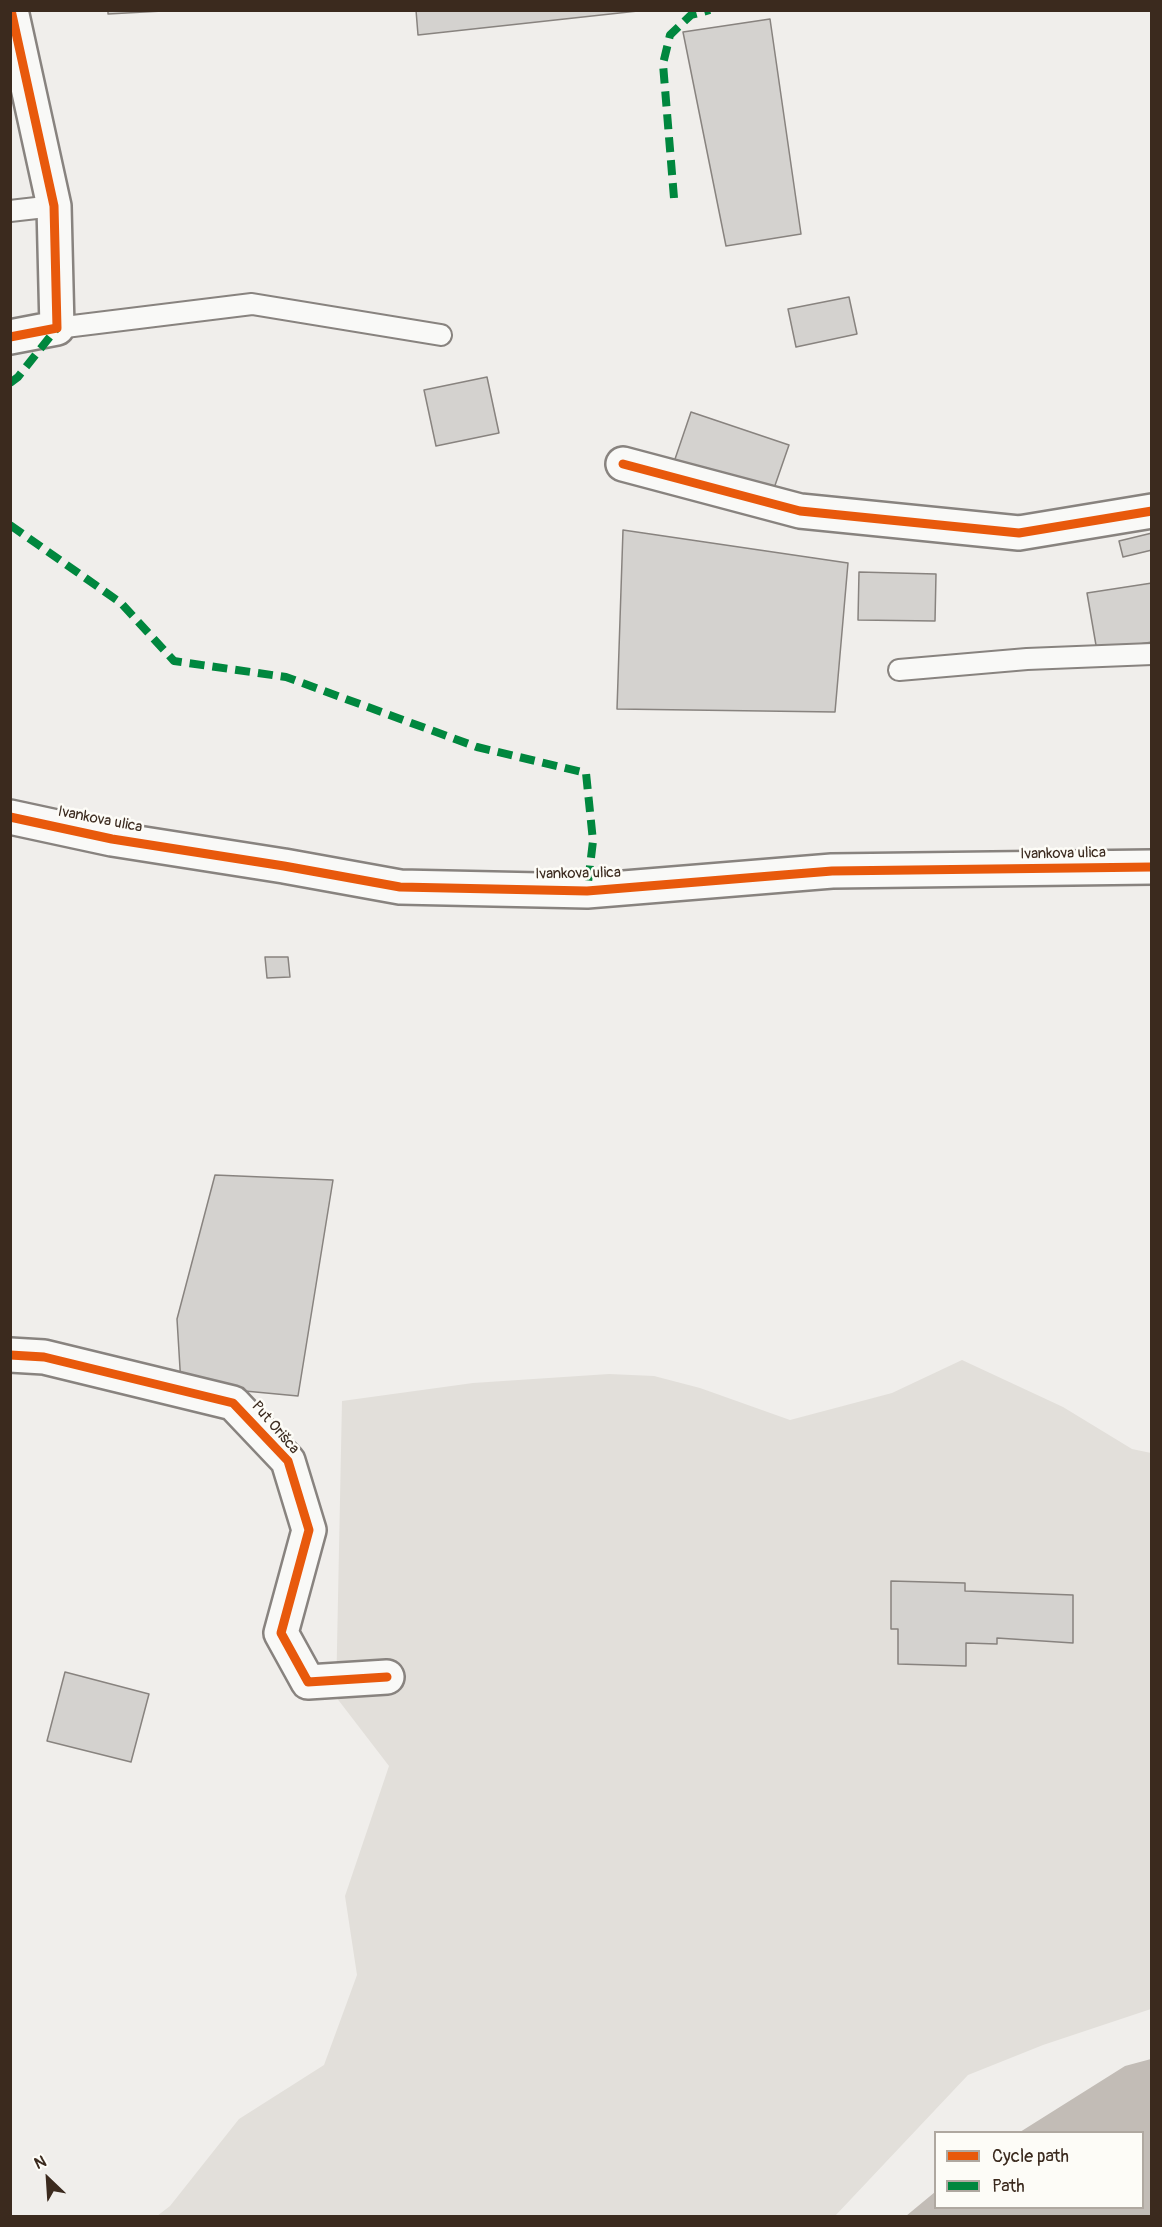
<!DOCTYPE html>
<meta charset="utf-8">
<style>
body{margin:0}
#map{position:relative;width:1162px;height:2227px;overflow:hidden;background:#f0eeeb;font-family:Pangolin,sans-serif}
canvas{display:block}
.frame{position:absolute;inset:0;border:12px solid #3b2a1e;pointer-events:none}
.legend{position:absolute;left:934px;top:2131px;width:210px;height:78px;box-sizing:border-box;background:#fdfcf7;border:2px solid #afa8a0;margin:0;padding:8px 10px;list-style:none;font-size:18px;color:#3b2a1e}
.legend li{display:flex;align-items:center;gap:12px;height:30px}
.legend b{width:30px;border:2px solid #afa8a0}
.north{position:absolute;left:18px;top:2149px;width:60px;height:60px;-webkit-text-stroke:4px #fdfcf7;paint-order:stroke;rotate:335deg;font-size:16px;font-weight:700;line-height:24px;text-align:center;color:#3b2a1e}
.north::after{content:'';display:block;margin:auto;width:21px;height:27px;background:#3b2a1e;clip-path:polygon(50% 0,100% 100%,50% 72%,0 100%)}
</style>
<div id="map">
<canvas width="1162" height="2227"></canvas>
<div class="frame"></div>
<ul class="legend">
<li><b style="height:8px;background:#e8590c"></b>Cycle path</li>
<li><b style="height:8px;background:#00873e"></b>Path</li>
</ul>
<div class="north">N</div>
</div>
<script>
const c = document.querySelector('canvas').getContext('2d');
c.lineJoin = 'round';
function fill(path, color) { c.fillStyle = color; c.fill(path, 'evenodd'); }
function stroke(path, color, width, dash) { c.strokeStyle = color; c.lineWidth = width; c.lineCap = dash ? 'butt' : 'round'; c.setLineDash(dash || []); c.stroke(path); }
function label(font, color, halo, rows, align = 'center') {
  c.font = font + ' Pangolin,sans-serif'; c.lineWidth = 5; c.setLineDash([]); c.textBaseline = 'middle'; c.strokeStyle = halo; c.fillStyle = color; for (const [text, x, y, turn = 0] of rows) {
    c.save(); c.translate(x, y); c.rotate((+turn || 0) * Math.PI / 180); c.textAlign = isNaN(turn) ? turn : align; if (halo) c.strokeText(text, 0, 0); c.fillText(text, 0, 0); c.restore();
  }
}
fill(new Path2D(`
 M 962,1360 L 1063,1407 L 1132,1449 L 1151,1453 L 1151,2009 L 1043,2045 L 968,2075 L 835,2216 L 157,2216 L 170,2206 L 239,2119 L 324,2065 L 357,1975 L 345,1896 L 389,1766 L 336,1697 L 342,1401 L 473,1383 L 609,1374 L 654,1376 L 700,1388 L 790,1420 L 892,1393 Z`), '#e2dfda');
fill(new Path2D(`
 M 1151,2059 L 1151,2216 L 906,2216 L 935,2192 L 936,2208 L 1142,2208 L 1142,2132 L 1020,2132 L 1125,2066 Z`), '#c2bcb6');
const building = new Path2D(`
 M 108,10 L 181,10 L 108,14 Z
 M 416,10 L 647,10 L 418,35 Z
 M 770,19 L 801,234 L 726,246 L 683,32 Z
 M 849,297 L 857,334 L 796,347 L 788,309 Z
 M 487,377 L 499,433 L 436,446 L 424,390 Z
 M 691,412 L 789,445 L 772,494 L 674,462 Z
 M 623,530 L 848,563 L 835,712 L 617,709 Z
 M 1152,533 L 1152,550 L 1123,557 L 1119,541 Z
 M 859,572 L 936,574 L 935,621 L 858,620 Z
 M 1152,583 L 1152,642 L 1097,651 L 1087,593 Z
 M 265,957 L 288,957 L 290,977 L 267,978 Z
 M 215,1175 L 333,1180 L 298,1396 L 181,1385 L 177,1319 Z
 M 891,1581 L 965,1583 L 965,1591 L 1073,1595 L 1073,1643 L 997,1638 L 997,1644 L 966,1643 L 966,1666 L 898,1664 L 898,1629 L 891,1629 Z
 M 65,1672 L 149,1694 L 131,1762 L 47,1741 Z`);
fill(building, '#d4d2cf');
stroke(building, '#88837f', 1.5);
const service = new Path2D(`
 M 10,211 L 54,206
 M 57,328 L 252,304 L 441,335
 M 899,670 L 1027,659 L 1152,654`);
const minor = new Path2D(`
 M 10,337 L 57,328 L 54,206 L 11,10
 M 623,464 L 800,511 L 1019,533 L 1152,511
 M 10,817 L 112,839 L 284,866 L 400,887 L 587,891 L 832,871 L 1152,867
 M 10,1355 L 44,1357 L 233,1403 L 288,1461 L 309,1530 L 281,1633 L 308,1682 L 387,1677`);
stroke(service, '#88837f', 24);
stroke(minor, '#88837f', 38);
stroke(service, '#f9f9f7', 20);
stroke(minor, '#f9f9f7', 33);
stroke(new Path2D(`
 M 674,198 L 663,64 L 670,35 L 691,15 L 710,10
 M 10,383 L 18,377 L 57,328
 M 10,525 L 121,603 L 174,661 L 286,677 L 477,747 L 586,773 L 593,841 L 587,891`), '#00873e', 8, [15, 8]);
stroke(new Path2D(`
 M 10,337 L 57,328 L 54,206 L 11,10
 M 623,464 L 800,511 L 1019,533 L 1152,511
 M 10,817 L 112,839 L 284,866 L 400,887 L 587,891 L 832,871 L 1152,867
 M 10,1355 L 44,1357 L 233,1403 L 288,1461 L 309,1530 L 281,1633 L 308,1682 L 387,1677`), '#e8590c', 9);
label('15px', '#3b2a1e', '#fdfcf7', [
 ["Ivankova ulica",100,820,11],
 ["Ivankova ulica",1063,854,-1],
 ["Ivankova ulica",578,874,-1],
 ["Put Orišca",275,1428,49]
]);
</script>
